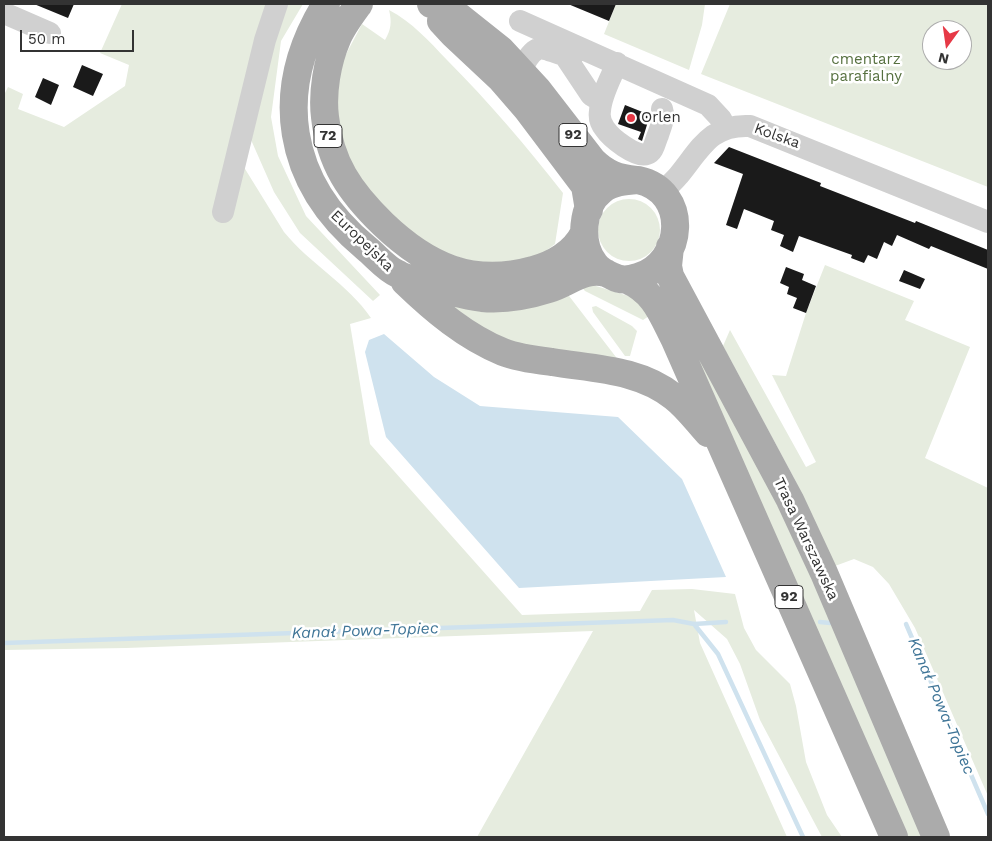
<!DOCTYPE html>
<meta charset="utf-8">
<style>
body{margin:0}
#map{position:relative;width:992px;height:841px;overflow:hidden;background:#fff;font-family:"Work Sans",sans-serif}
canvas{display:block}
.frame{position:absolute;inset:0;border:5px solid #333;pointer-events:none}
.north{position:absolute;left:922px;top:20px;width:50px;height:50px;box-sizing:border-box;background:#fff;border:1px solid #adadad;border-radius:50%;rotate:194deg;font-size:14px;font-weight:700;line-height:20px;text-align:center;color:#333}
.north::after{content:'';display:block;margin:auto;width:18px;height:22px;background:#e63946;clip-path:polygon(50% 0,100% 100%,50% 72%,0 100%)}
.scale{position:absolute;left:20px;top:30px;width:114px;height:22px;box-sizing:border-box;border:2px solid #333;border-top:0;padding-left:6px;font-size:15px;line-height:18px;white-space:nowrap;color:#333;-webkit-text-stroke:4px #fff;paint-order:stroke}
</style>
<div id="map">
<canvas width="992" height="841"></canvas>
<div class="frame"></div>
<div class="north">N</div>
<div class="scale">50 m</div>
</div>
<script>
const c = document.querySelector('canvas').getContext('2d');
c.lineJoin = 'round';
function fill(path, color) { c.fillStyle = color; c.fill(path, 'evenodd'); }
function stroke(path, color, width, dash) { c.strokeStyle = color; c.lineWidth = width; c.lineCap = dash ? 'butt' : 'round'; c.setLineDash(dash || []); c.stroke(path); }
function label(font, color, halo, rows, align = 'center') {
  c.font = font + ' "Work Sans",sans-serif'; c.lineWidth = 5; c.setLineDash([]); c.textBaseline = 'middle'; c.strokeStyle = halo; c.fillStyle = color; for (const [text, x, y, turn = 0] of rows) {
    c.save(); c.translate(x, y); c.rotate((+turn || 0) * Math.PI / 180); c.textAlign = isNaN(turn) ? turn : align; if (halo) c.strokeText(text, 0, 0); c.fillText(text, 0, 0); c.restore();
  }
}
fill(new Path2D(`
 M 122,4 L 267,4 L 242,164 L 284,232 C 310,264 348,284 371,318 L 350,324 L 370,444 L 522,615 L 640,611 L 652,590 L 692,589 L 735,594 L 744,628 L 756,650 L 790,684 L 796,706 L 806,762 L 827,815 L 842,837 L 822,837 L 760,720 L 740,664 L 727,639 L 694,610 L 700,643 L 787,837 L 477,837 L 593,631 L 126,648 L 4,650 L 4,95 L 8,87 L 23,94 L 18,109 L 64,127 L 125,86 L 129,65 L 100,53 Z
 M 283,4 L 303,4 L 281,41 L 271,117 L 278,156 L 306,216 L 380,295 L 373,301 L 300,233 L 274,192 L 248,133 Z
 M 616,4 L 705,4 L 702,25 L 689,70 L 604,34 Z
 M 730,4 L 988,4 L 988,187 L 701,74 ZM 932,30 L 962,30 L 962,60 L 932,60 Z
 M 389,10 C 412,22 429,41 447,60 C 489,102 527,147 563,193 L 555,244 L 547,250 L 550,257 L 490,267 L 433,249 L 385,212 L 349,167 L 336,119 L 339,78 L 344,58 L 362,24 L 385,40 C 391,30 392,22 389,10 Z
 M598 230a31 31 0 1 1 62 0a31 31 0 1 1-62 0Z
 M 825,265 L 914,301 L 905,320 L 970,347 L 925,458 L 988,488 L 988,796 L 915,628 L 889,584 L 873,567 L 854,559 L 835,566 L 795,480 L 723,346 L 730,330 L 806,467 L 816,462 L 772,375 L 786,376 L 806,313 Z
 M 583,282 L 635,298 L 652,314 L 643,320 L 585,291 L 579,284 Z
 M 566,292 L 619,361 L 504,343 L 441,298 Z
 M 596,306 L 632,326 L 637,331 L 630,356 L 625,356 L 593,312 L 592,307 Z
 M 681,316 L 761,470 L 844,646 L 926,837 L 905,837 L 733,452 Z`), '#e6ecdf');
fill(new Path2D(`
 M 384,334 L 434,377 L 480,406 L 618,417 L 682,479 L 726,577 L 519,588 L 386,437 L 365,352 L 369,340 Z`), '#cfe2ee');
stroke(new Path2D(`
 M 820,622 L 830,623
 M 694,624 L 718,654 L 803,837
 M 906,624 L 988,814
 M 4,643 L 673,620 L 694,624 L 726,622`), '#cfe2ee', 4.5);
fill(new Path2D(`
 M 34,4 L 74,4 L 68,18 Z
 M 568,4 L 616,4 L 609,21 Z
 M 82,65 L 103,74 L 93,96 L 73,87 Z
 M 43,78 L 59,85 L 51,105 L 35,97 Z
 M 625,105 L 650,115 L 642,141 L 638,139 L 641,132 L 618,124 Z
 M 729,147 L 821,183 L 820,186 L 915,223 L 916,221 L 988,250 L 988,269 L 931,246 L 929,249 L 897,235 L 892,246 L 884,242 L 877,259 L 868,255 L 864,263 L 851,258 L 852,255 L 799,236 L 793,252 L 780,246 L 784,235 L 771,230 L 774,221 L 744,209 L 737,229 L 726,225 L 743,174 L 714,163 Z
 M 786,267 L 804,274 L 802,280 L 816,286 L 806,313 L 793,308 L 797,298 L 787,294 L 789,287 L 780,283 Z
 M 904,270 L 925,279 L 920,289 L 899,281 Z`), '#1a1a1a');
stroke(new Path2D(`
 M 4,13 L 50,33
 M 520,21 L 708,105 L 721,119 L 726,128
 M 565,56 L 591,95 L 601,101
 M 617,63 C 611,78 601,95 600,111 C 599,117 601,124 605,129 C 611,138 636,158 647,154 C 654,152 655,141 658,135 C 661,125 665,119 662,109
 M 521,70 C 539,35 543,52 572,57
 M 663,192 C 668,186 674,181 679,175 C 701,148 711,124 750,126 L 988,222
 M 223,212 L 265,40 L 277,4`), '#d0d0d0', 22);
stroke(new Path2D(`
 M 326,4 C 272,91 286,182 366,248 C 376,256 386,269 398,274 C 404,278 412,279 419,282 C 440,289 460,295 482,298 C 505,300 527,296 549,289 C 568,283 585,267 606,273
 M 359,4 C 351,15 342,27 337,39 C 327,62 322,93 325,117 C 330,163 350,192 383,224 C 427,266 472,287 533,270 C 553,265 574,253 584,233
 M 431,4 L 452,11 L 501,50 L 538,90 L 593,161 C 606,174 618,178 636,180
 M 441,21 L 453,34 L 501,79 L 527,109 L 585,186 L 589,210
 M 638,180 C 690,191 685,263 638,277 C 628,280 621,281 612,276 C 605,273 598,269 594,263 C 579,243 581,206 602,190 C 612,182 625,181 638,180 Z
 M 670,247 L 668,266 L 670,276 L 790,500 L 824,573 L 936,837
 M 627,280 C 655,292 662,315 675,340 L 894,837
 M 405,282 C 434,310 466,337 503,352 C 518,358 536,360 552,362 C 594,369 639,369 674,397 C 687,407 697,421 708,433`), '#ababab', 28);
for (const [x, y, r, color] of [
 [631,118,5,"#e63946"]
]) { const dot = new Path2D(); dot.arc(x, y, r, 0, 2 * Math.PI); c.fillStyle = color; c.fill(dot); stroke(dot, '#fff', 2); }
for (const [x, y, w] of [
 [573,135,28],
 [328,136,28],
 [789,597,28]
]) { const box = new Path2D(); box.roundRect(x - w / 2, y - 11.5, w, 23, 4); c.fillStyle = '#fff'; c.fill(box); stroke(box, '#333', 1); }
label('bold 14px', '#333', null, [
 ["92",573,135],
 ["72",328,136],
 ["92",789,597]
]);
label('15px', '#56703f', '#fff', [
 ["cmentarz",866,60],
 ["parafialny",866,77]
]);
label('15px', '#333', '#fff', [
 ["Orlen",641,118]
], 'left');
label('15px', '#333', '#fff', [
 ["Kolska",777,136,20],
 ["Europejska",362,241,44],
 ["Trasa Warszawska",806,539,65]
]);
label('italic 16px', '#3f7597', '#fff', [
 ["Kanał Powa-Topiec",365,631,-2],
 ["Kanał Powa-Topiec",941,706,67]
]);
</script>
